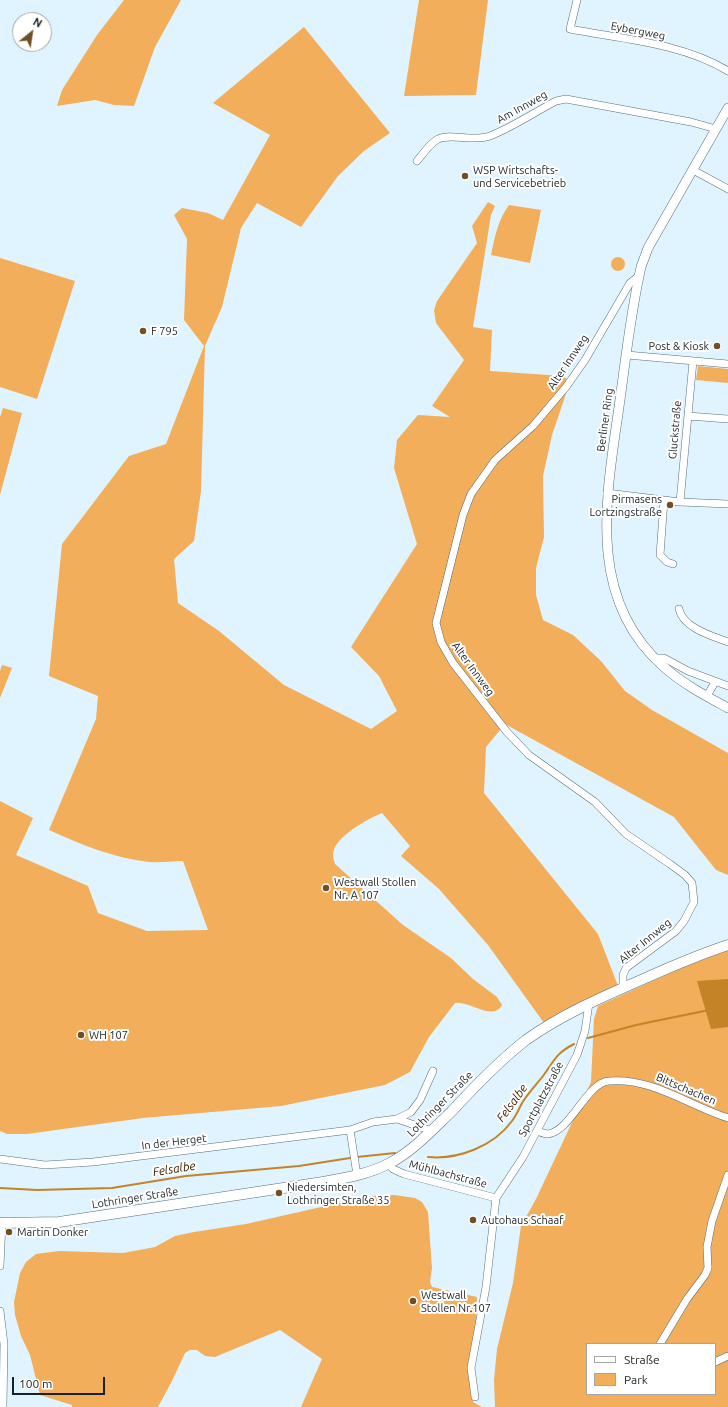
<!DOCTYPE html>
<meta charset="utf-8">
<style>
body{margin:0}
#map{position:relative;width:728px;height:1407px;overflow:hidden;background:#dff4ff;font-family:Ubuntu,sans-serif}
canvas{display:block}
.legend{position:absolute;left:586px;top:1343px;width:130px;height:52px;box-sizing:border-box;background:#fff;border:1px solid #a3a6a8;margin:0;padding:5px 7px;list-style:none;font-size:12px;color:#1a2125}
.legend li{display:flex;align-items:center;gap:8px;height:20px}
.legend b{width:20px;border:1px solid #a3a6a8}
.north{position:absolute;left:12px;top:12px;width:40px;height:40px;box-sizing:border-box;background:#fff;border:1px solid #a3a6a8;border-radius:50%;rotate:30deg;font-size:11px;font-weight:700;line-height:16px;text-align:center;color:#1a2125}
.north::after{content:'';display:block;margin:auto;width:14px;height:18px;background:#704f26;clip-path:polygon(50% 0,100% 100%,50% 72%,0 100%)}
.scale{position:absolute;left:12px;top:1377px;width:93px;height:18px;box-sizing:border-box;border:2px solid #1a2125;border-top:0;padding-left:5px;font-size:12px;line-height:14px;white-space:nowrap;color:#1a2125;-webkit-text-stroke:3px #fff;paint-order:stroke}
</style>
<div id="map">
<canvas width="728" height="1407"></canvas>
<ul class="legend">
<li><b style="height:5px;background:#fff"></b>Straße</li>
<li><b style="height:11px;background:#f2ae5b"></b>Park</li>
</ul>
<div class="north">N</div>
<div class="scale">100 m</div>
</div>
<script>
const c = document.querySelector('canvas').getContext('2d');
c.lineJoin = 'round';
function fill(path, color) { c.fillStyle = color; c.fill(path, 'evenodd'); }
function stroke(path, color, width, dash) { c.strokeStyle = color; c.lineWidth = width; c.lineCap = dash ? 'butt' : 'round'; c.setLineDash(dash || []); c.stroke(path); }
function label(font, color, halo, rows, align = 'center') {
  c.font = font + ' Ubuntu,sans-serif'; c.lineWidth = 4; c.setLineDash([]); c.textBaseline = 'middle'; c.strokeStyle = halo; c.fillStyle = color; for (const [text, x, y, turn = 0] of rows) {
    c.save(); c.translate(x, y); c.rotate((+turn || 0) * Math.PI / 180); c.textAlign = isNaN(turn) ? turn : align; if (halo) c.strokeText(text, 0, 0); c.fillText(text, 0, 0); c.restore();
  }
}
fill(new Path2D(`
 M 124,0 L 181,0 L 155,47 L 134,106 L 114,105 L 95,100 L 57,106 L 62,90 L 97,35 Z
 M 419,0 L 488,0 L 476,95 L 404,96 Z
 M 304,27 L 390,133 L 364,151 L 338,176 L 301,227 L 257,203 L 241,228 L 222,307 L 205,346 L 201,491 L 194,541 L 174,559 L 178,603 L 219,631 L 284,685 L 371,729 L 397,711 L 379,676 L 351,647 L 417,544 L 394,468 L 397,440 L 418,415 L 450,417 L 432,406 L 464,360 L 436,323 L 434,310 L 437,301 L 477,243 L 472,226 L 488,202 L 495,206 L 491,215 L 473,327 L 492,330 L 490,371 L 563,376 L 568,380 L 566,394 L 552,435 L 543,476 L 544,537 L 536,568 L 536,595 L 543,620 L 573,635 L 601,661 L 625,691 L 652,710 L 728,753 L 728,875 L 716,870 L 674,817 L 505,724 L 486,747 L 484,793 L 598,934 L 618,986 L 544,1023 L 488,945 L 439,889 L 401,856 L 410,846 L 382,813 C 368,819 333,837 333,855 C 333,857 334,861 335,864 L 403,925 L 451,958 L 473,979 L 497,997 L 502,1005 C 493,1022 469,1000 455,1003 L 429,1037 L 410,1072 L 385,1085 L 281,1106 L 143,1118 L 27,1134 L 7,1134 L 0,1131 L 0,801 L 33,818 L 16,855 L 88,886 L 98,913 L 147,931 L 208,930 L 183,861 C 172,861 160,863 149,862 C 114,858 82,845 49,830 L 96,719 L 98,696 L 49,676 L 62,544 L 129,456 L 166,444 L 204,346 L 184,320 L 187,239 L 174,215 L 182,208 L 208,213 L 223,220 L 270,135 L 213,103 Z
 M 509,205 L 541,210 L 530,263 L 491,255 C 495,236 498,220 509,205 Z
 M611 264a7 7 0 1 1 14 0a7 7 0 1 1-14 0Z
 M 0,258 L 75,281 L 37,399 L 0,387 Z
 M 698,366 L 728,369 L 728,383 L 696,380 Z
 M 3,408 L 22,413 L 0,495 L 0,417 Z
 M 2,665 L 12,668 L 0,698 L 0,671 Z
 M 728,950 L 728,1407 L 495,1407 L 494,1380 L 497,1349 L 513,1283 L 521,1226 L 536,1199 L 591,1082 L 594,1019 L 598,1006 L 685,966 ZM 587,1344 L 715,1344 L 715,1394 L 587,1394 Z
 M 394,1195 L 415,1198 L 422,1202 L 428,1212 L 432,1268 L 430,1282 L 432,1287 L 477,1297 L 476,1323 L 468,1370 L 473,1402 L 482,1407 L 301,1407 L 322,1359 L 280,1330 L 215,1357 L 205,1356 L 197,1350 L 190,1350 L 185,1353 L 172,1381 L 158,1407 L 72,1407 L 72,1405 L 40,1395 L 30,1355 L 21,1336 L 15,1315 L 14,1302 L 20,1273 L 26,1262 L 36,1254 L 59,1251 L 123,1253 L 155,1247 L 175,1236 L 194,1232 L 246,1224 L 370,1196 Z`), '#f2ae5b');
fill(new Path2D(`
 M 728,979 L 728,1027 L 711,1029 L 697,981 Z`), '#c58327');
stroke(new Path2D(`
 M 588,1038 L 636,1025 L 709,1010
 M 357,1157 L 395,1153
 M 428,1157 C 458,1160 494,1146 512,1121 C 516,1116 519,1109 522,1103 C 528,1093 536,1085 543,1076 C 555,1060 555,1054 574,1044
 M 0,1188 L 37,1190 L 112,1188 L 186,1176 L 299,1166 L 350,1158`), '#c58327', 2);
const minor = new Path2D(`
 M 577,0 L 570,29 C 622,39 682,43 728,71
 M 417,161 C 423,154 430,143 438,139 C 451,133 473,142 490,136 C 513,127 535,112 556,101 L 566,99 L 691,122 L 716,129
 M 693,170 L 728,189
 M 627,355 L 728,364
 M 688,416 L 728,419
 M 607,493 L 680,502 L 728,504
 M 664,500 L 660,555 L 667,562 L 673,564
 M 680,502 L 693,361
 M 679,609 C 683,628 712,636 728,642
 M 655,658 L 664,658 L 688,671 L 728,686
 M 707,696 L 715,682
 M 623,988 L 623,975 L 626,968 L 676,931 L 684,921 L 694,902 L 692,883 L 685,875 L 670,864 L 626,834 L 595,802 L 529,755 L 507,732 L 453,663 L 441,642 L 436,623 L 463,515 L 471,494 L 495,460 L 533,426 L 566,387 L 585,360 L 630,283 L 639,276
 M 397,1119 L 432,1131
 M 350,1130 L 357,1175
 M 537,1131 C 540,1132 545,1134 548,1134 C 571,1131 587,1082 609,1081 C 652,1077 689,1106 728,1118
 M 0,1159 L 45,1165 L 93,1162 L 350,1130 L 373,1122 L 397,1119 L 411,1112 L 420,1100 L 433,1071
 M 389,1164 L 393,1169 L 404,1174 L 496,1198
 M 0,1266 L 2,1223
 M 0,1311 L 4,1344 L 3,1407
 M 660,1344 L 687,1299 L 705,1275 L 708,1268 L 707,1247 L 712,1221 L 728,1175
 M 715,1362 L 728,1356
 M 475,1397 L 471,1368 L 486,1287 L 496,1198 L 523,1157 L 577,1055 L 585,1031 L 589,1003`);
const tertiary = new Path2D(`
 M 728,108 L 648,248 L 641,267 C 630,315 625,366 618,414 C 605,503 588,601 664,667 C 683,684 706,696 728,708`);
const secondary = new Path2D(`
 M 0,1223 L 59,1222 L 323,1182 C 346,1178 369,1174 390,1163 C 414,1150 432,1130 452,1111 C 475,1086 499,1061 526,1040 C 561,1015 602,997 641,980 C 670,967 698,955 728,945`);
stroke(minor, '#5b6d76', 8);
stroke(tertiary, '#5b6d76', 10);
stroke(secondary, '#5b6d76', 11);
stroke(minor, '#fff', 7);
stroke(tertiary, '#fff', 9);
stroke(secondary, '#fff', 10);
for (const [x, y, r, color] of [
 [465,176,4,"#704f26"],
 [143,331,4,"#704f26"],
 [717,346,4,"#704f26"],
 [670,505,4,"#704f26"],
 [326,888,4,"#704f26"],
 [81,1035,4,"#704f26"],
 [279,1193,4,"#704f26"],
 [473,1220,4,"#704f26"],
 [9,1232,4,"#704f26"],
 [413,1301,4,"#704f26"]
]) { const dot = new Path2D(); dot.arc(x, y, r, 0, 2 * Math.PI); c.fillStyle = color; c.fill(dot); stroke(dot, '#fff', 1.5); }
label('11px', '#1a2125', '#fff', [
 ["Eybergweg",638,31,11],
 ["Am Innweg",522,107,-29],
 ["Alter Innweg",568,362,-56],
 ["Berliner Ring",605,420,-82],
 ["Gluckstraße",675,430,-85],
 ["Alter Innweg",473,669,54],
 ["Alter Innweg",645,941,-39],
 ["Bittschachen",686,1089,23],
 ["Sportplatzstraße",541,1099,-62],
 ["Lothringer Straße",440,1104,-45],
 ["In der Herget",174,1142,-7],
 ["Mühlbachstraße",448,1174,15],
 ["Lothringer Straße",135,1198,-9]
]);
label('11px', '#1a2125', '#fff', [
 ["WSP Wirtschafts-",473,170],
 ["und Servicebetrieb",473,183],
 ["F 795",151,331],
 ["Post & Kiosk",709,346,"right"],
 ["Pirmasens",662,499,"right"],
 ["Lortzingstraße",662,512,"right"],
 ["Westwall Stollen",334,882],
 ["Nr. A 107",334,895],
 ["WH 107",89,1035],
 ["Niedersimten,",287,1187],
 ["Lothringer Straße 35",287,1200],
 ["Autohaus Schaaf",481,1220],
 ["Martin Donker",17,1232],
 ["Westwall",421,1295],
 ["Stollen Nr.107",421,1308]
], 'left');
label('italic 12px', '#3d2200', '#fff', [
 ["Felsalbe",512,1103,-54],
 ["Felsalbe",174,1169,-9]
]);
</script>
